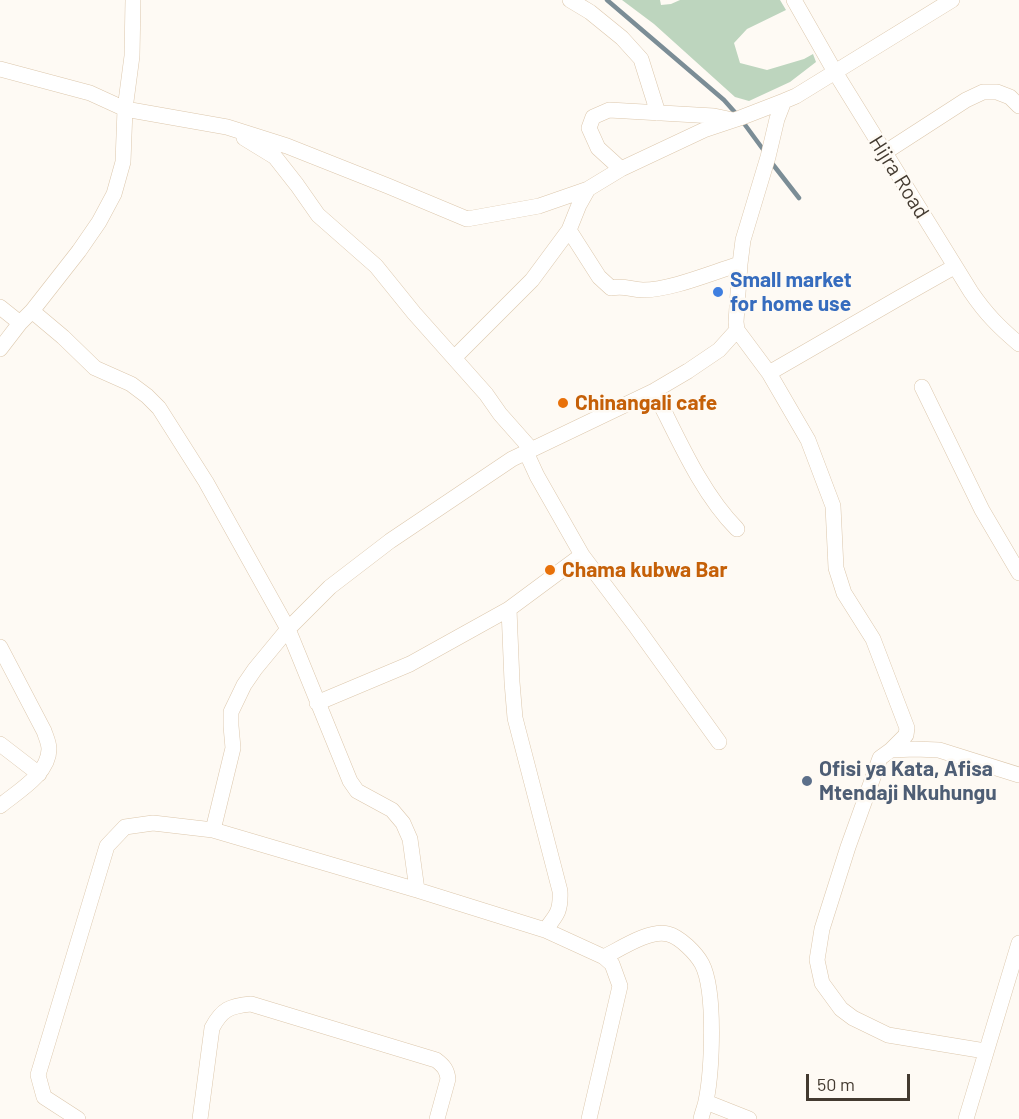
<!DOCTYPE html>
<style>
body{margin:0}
#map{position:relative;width:1019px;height:1119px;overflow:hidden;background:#fefaf4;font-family:Barlow,sans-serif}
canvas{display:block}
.scale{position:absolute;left:806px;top:1074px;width:104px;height:27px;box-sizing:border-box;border:3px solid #433a30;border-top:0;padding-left:8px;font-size:18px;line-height:21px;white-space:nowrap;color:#433a30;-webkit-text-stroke:4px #fefaf4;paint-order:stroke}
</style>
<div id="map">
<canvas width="1019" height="1119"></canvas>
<div class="scale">50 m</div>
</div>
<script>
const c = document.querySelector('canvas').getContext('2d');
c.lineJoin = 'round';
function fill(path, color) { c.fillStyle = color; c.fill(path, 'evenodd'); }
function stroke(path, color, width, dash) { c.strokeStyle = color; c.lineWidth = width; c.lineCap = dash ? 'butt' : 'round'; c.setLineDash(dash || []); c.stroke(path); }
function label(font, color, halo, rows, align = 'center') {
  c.font = font + ' Barlow,sans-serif'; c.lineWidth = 5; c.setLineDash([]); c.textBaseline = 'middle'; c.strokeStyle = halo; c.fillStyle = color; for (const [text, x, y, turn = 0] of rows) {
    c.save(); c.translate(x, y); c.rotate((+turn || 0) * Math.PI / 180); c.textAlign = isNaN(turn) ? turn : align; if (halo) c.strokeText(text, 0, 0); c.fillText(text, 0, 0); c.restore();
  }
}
fill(new Path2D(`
 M 622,0 L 660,0 L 661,5 L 671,4 L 680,0 L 780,0 L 786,10 L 747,29 L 734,43 L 740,63 L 767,70 L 804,59 L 813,54 L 816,62 L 790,82 L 749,101 L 735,97 L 654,24 Z`), '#bdd5be');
stroke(new Path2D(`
 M 607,0 L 724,100 L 740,118 L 765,152
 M 771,162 L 799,198`), '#7b8d96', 4.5);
const minor = new Path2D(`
 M 570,0 L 590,12 L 622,38 L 641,59 L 658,113
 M 794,0 L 835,72 L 971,292 C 986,314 999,327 1019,344
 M 0,69 L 90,93 L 125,109 L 227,127 L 287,146 L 388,186 L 467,219 L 539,206 L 588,189
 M 244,138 L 275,157 L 297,185 L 318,215 L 376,266 L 414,313 L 486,394 L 500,414 L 531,449
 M 884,153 L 966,100 L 983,92 L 997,92 L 1010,97 L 1019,106
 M 621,169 L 598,148 L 589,128 L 593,117 L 609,110 L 714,116 L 733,120
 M 569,230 L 599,277 L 611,288 C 626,285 630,290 643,290 C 671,290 713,272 740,264
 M 0,307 L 20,323
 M 32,311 L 63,337 L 95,368 L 131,384 L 147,396 L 159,408 L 206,482 L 288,629 L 350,781 L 357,791 L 392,810 L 403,823 L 410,839 L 417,890
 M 737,330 L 769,373 L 808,440 L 833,506 L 836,568 L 844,593 L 873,639 L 907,728 L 906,735 L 891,750 L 880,758 L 848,847 L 822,929 L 817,960 L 822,983 L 841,1009 L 853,1018 L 888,1035 L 985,1051
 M 0,349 L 20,323 L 32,311 L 79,251 L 99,222 L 114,194 L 123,162 L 125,109 L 132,56 L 133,0
 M 454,358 L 532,280 L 569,230 L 579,205 L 588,189 L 621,169 L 704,130 L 740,118 L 784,101
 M 769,373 L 899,298 L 954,267
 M 922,387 L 982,510 L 1019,573
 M 654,391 C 677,436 701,493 737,529
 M 526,452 L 537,476 L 582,555 L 637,628 L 719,742
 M 509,609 L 512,682 L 515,718 L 560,891 C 561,911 557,915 545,930
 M 0,647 L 44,731 C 46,737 49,743 49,749 C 49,774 17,792 0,806
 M 317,703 L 410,664 L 509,609 L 582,555
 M 0,744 L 39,774
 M 891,750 L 915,749 L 939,750 L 1019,775
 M 213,830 L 233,748 L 231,726 L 231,712 L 244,685 L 255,669 L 288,629 L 330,587 L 390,541 L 512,459 L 654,391 L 688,371 L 719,350 L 737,330 L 736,322 L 740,264 L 743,240 L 768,157 L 777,119 L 784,101 L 796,96 L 952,0
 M 604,957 C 620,949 650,929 668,934 C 680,937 696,953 702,964 C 716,991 712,1071 706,1101 C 705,1107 702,1113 701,1119
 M 706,1102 L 749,1119
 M 78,1119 L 44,1097 L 38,1075 L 107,846 L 125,827 L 153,823 L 213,830 L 417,890 L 545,930 L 604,957 L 612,964 L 620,986 L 589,1119
 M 200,1119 L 212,1028 C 222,1009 230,1006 251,1004 L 436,1060 C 444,1066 447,1070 448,1079 L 437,1119
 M 966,1119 L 1019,943`);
stroke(minor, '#dcc7ac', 16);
stroke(minor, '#fff', 15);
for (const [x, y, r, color] of [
 [718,292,6,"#3f7fe0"],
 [563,403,6,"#e8710a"],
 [550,570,6,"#e8710a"],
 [807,781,6,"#5c6f8a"]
]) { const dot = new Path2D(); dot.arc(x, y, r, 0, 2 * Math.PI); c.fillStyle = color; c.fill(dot); stroke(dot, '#fefaf4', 2); }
label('21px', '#433a30', '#fefaf4', [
 ["Hijra Road",899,177,58]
]);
label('bold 21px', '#366cbe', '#fefaf4', [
 ["Small market",730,280],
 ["for home use",730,304]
], 'left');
label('bold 21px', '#c56008', '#fefaf4', [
 ["Chinangali cafe",575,403],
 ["Chama kubwa Bar",562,570]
], 'left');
label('bold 21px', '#4e5e75', '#fefaf4', [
 ["Ofisi ya Kata, Afisa",819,769],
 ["Mtendaji Nkuhungu",819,793]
], 'left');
</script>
